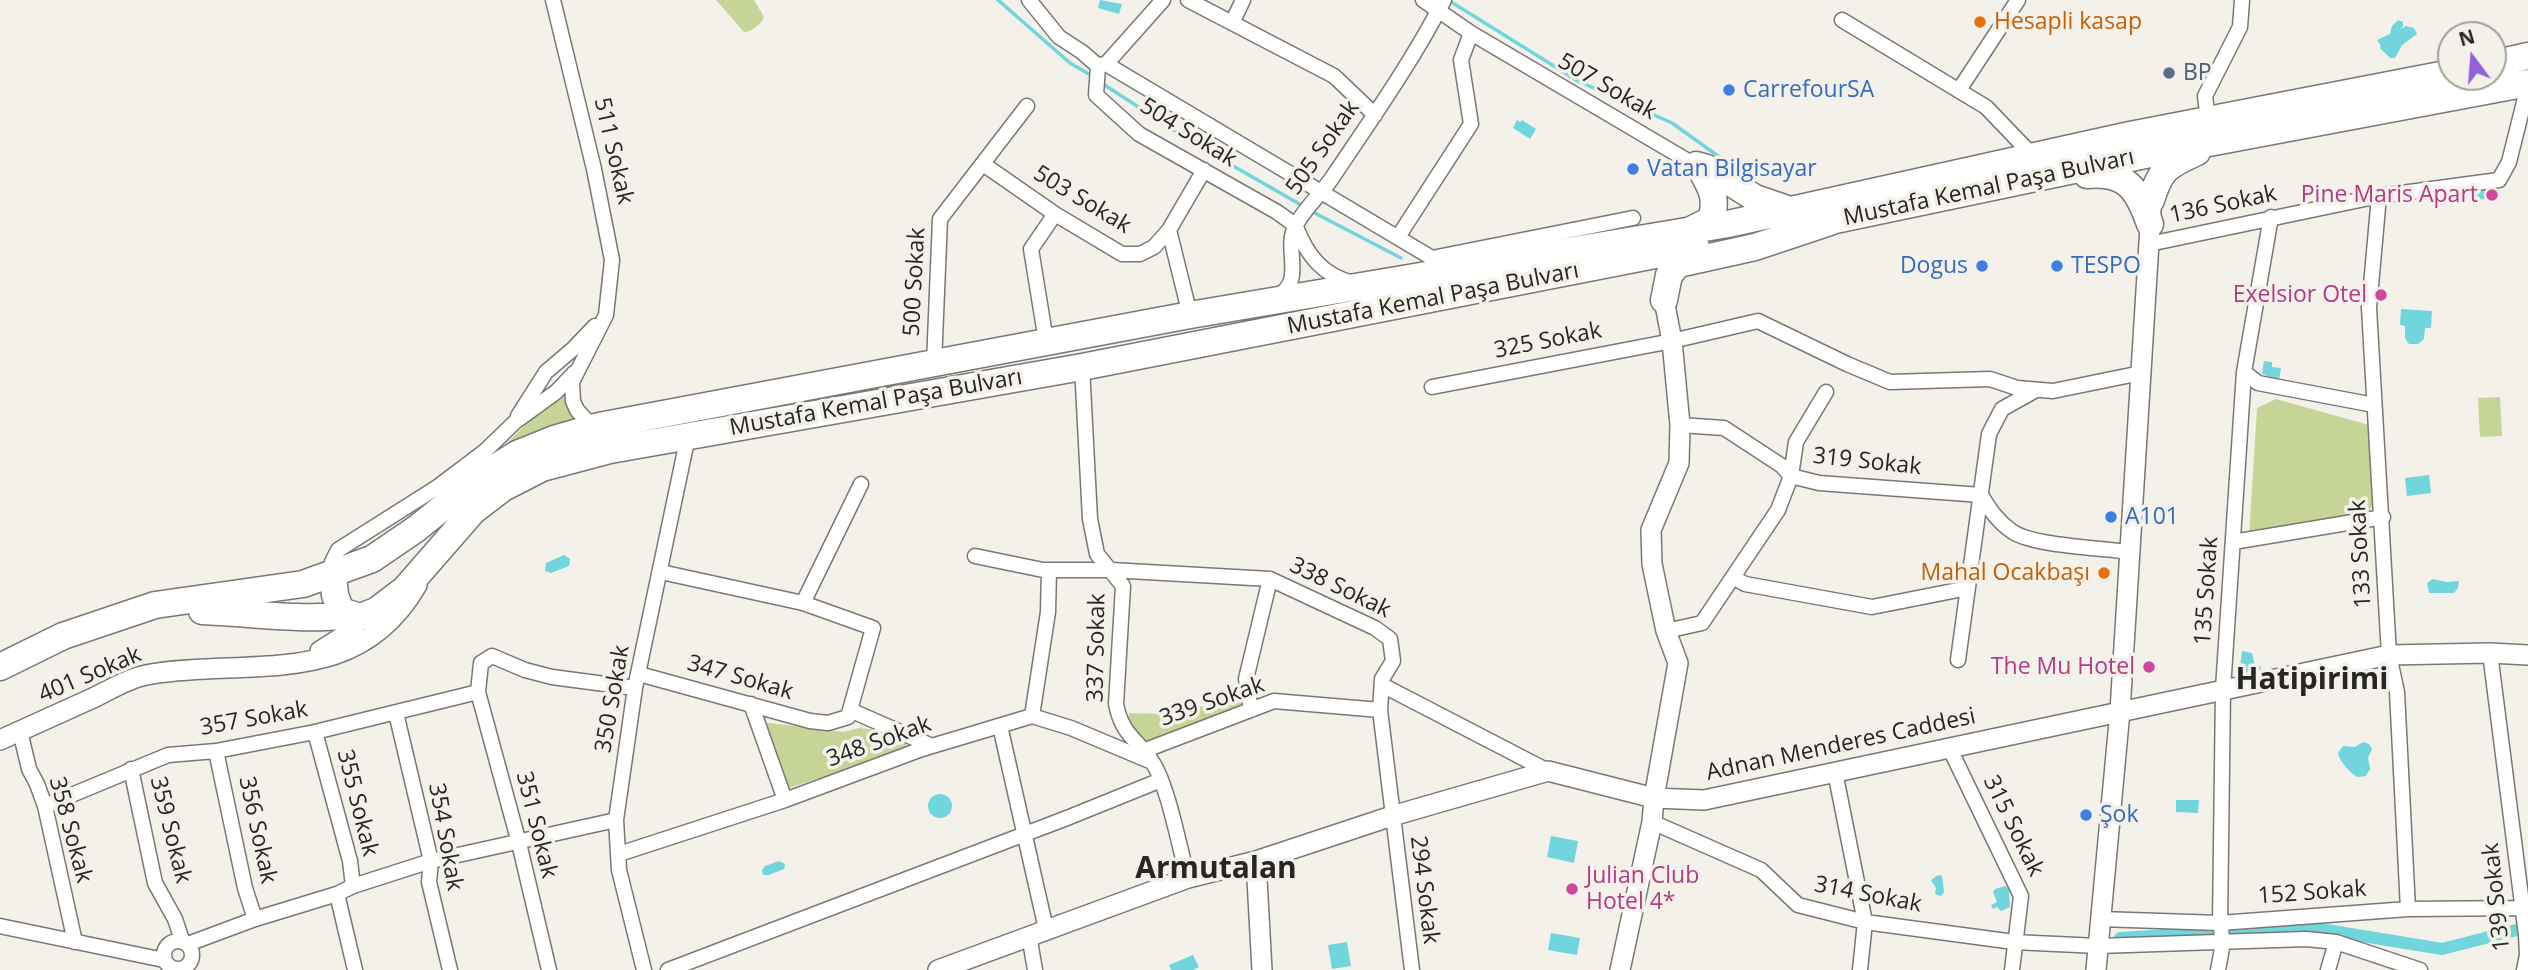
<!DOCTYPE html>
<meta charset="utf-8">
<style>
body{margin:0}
#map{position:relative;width:2528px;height:970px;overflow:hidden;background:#f3f1ea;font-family:"Open Sans",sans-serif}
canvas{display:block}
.north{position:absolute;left:2437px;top:21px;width:70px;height:70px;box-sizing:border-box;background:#f3f1ea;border:2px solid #a1a09b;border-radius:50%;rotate:344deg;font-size:19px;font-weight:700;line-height:28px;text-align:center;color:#272624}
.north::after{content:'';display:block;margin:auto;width:24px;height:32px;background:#9260d9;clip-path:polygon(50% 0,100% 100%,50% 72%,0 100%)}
</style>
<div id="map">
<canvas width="2528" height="970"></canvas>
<div class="north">N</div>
</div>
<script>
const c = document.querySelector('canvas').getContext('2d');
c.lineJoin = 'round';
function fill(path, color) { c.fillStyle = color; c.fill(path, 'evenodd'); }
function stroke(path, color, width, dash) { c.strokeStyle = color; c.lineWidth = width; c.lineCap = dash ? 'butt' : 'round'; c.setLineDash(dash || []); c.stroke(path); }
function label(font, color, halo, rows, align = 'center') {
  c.font = font + ' "Open Sans",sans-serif'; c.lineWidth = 7; c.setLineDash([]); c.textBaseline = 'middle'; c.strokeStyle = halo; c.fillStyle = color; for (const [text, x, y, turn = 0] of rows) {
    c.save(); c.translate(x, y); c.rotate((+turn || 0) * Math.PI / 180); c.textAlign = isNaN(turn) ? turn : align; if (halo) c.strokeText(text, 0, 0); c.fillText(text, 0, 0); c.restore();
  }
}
fill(new Path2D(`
 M 716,0 L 754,0 L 764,17 C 762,24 751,32 744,32 Z
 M 567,384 L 582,422 L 501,449 Z
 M 2500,397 L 2502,436 L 2480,437 L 2478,398 Z
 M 2276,399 L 2369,425 L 2374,504 L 2361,520 L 2249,537 L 2257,408 Z
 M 1245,691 L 1249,709 L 1151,744 L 1136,740 L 1127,725 L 1129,713 L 1164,714 L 1165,708 L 1209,706 Z
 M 762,722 L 844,732 L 859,728 L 880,730 L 900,736 L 909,748 L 786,789 Z`), '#c6d497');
fill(new Path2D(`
 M 1100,0 L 1122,4 L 1119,14 L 1098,8 Z
 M 2398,20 L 2403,22 L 2403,26 L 2400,29 L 2406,26 L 2414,28 L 2417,34 L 2402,45 L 2395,58 L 2390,58 L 2380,48 L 2381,46 L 2377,40 L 2390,34 L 2392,26 Z
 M 1517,120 L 1520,122 L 1522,120 L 1536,129 L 1530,139 L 1513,128 Z
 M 2493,187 L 2497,188 L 2498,196 L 2479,200 L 2475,197 L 2476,191 Z
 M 2401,309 L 2432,311 L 2431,328 L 2425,328 L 2424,339 L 2418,344 L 2409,344 L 2405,338 L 2405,326 L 2400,325 Z
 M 2264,361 L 2272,362 L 2272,367 L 2281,368 L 2279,380 L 2265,377 L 2266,375 L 2262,374 Z
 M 2429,475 L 2431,493 L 2407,496 L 2405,478 Z
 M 564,555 L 570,559 L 569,566 L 551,573 L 545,571 L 546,563 Z
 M 2433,579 L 2447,582 L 2459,581 L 2458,588 L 2454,593 L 2429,593 L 2427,583 Z
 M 2242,651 L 2252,653 L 2255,666 L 2260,665 L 2261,670 L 2247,673 L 2240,667 Z
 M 2363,742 L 2369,744 L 2372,749 L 2368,758 L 2370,769 L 2366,776 L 2358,777 C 2351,775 2339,760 2338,753 L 2343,746 L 2355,747 Z
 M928 806a12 12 0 1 1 24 0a12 12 0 1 1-24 0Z
 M 2176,800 L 2199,800 L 2198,813 L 2176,812 Z
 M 1551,836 L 1578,841 L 1574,863 L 1547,857 Z
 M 177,840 L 183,857 L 181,860 L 174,863 L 169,843 Z
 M 779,861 L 785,864 L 784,869 L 769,875 L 763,875 L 762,870 L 765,866 Z
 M 1938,875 L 1942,876 L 1944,892 L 1941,896 L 1935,894 L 1936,888 L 1931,880 Z
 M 2005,886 L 2009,889 L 2010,907 L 2001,911 L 1997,907 L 1993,909 L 1991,905 L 1997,902 L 1993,892 L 1995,889 Z
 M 1551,933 L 1580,938 L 1577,955 L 1548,950 Z
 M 1347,942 L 1351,966 L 1332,969 L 1328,945 Z
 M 1193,955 L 1199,967 L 1193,970 L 1171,970 L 1169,965 Z`), '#70d5dc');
stroke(new Path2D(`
 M 998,0 L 1070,63 L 1094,77
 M 1448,0 L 1578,81 L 1672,123 L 1753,181
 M 1100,82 L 1200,147 L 1303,206
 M 1309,210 L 1401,258`), '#70d5dc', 3.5);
stroke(new Path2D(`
 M 2120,938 L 2302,926 L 2442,949 L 2528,927`), '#70d5dc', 12);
const street = new Path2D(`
 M 553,0 L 594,169 L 612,260 L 606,315 L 572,382 L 573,401 L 577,410 L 586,420 L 599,425
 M 1029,0 L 1059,37 L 1082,52 L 1098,66
 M 1188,0 L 1334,76 L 1375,115
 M 1423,0 L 1471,33 L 1700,168
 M 1842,20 L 1986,107 L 2034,157
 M 1232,23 L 1243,0
 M 1106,64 L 1432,258 L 1633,218
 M 1099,65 L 1106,64 L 1163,0
 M 1098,66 L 1096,95 L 1139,134 L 1277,212 L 1295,225
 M 1959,90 L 2018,0
 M 2208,120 L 2205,96 L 2240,27 L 2242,0
 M 983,164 L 1055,214 L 1122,254 L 1140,254 L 1154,247 L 1169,230 L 1204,170
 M 2379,196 L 2369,308 L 2389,655 L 2397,692 L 2408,909
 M 1296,227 C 1307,255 1322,275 1353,283
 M 1169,230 L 1190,315
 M 1398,237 L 1471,124 L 1461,60 L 1471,33
 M 2149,244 L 2379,196 L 2499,180 L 2509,162 L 2528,86
 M 1276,297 C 1307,281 1282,249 1296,225 C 1304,209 1322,193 1332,178 C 1371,120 1412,62 1444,0
 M 1046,341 L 1031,249 L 1055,214
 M 934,364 L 940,219 L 1027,106
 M 1082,367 L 1090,519 L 1097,554 L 1123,586 L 1116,704 C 1122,736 1138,739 1153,763 C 1169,789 1179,847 1188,878
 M 2244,372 L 2258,383 L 2374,405
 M 1432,387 L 1672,341 L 1758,321 L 1847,364 L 1890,382 L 1990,379 L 2017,388 L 2053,391 L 2141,373
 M 518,416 L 546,372 L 573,349 L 595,326
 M 1680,425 L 1724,428 L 1782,466 L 1791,476 L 1819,483 L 1981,495 C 1990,510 1998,522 2013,532 C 2035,546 2101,548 2130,552
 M 2233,542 L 2383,517
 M 975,556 L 1043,570 L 1111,570 L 1270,579 L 1375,628 L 1390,639 L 1393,661 L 1382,679 L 1380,710 L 1412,970
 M 333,575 L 332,562 L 338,550 L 436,488 L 485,451 L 516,421 L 556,392 L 574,373
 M 1733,577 L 1745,584 L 1872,607 L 1968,588
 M 803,603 L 861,484
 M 1666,631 L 1702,623 L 1778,510 L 1791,476 L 1796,442 L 1826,392
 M 2490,653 L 2526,935 L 2527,955 L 2524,970
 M 1958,660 L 1989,434 L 2002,409 L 2036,390
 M 639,674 L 810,721 L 828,723 L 848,717 L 873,628 L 803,603 L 661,572
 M 1382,685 L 1548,771
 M 751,704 L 785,800
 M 850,710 L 932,746
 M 1251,710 L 1246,679 L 1270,579
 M 396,713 L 431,861 L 429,882 L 450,970
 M 1032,716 L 1048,612 L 1049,570
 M 1000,726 L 1046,929
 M 20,731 L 29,769 L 37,784 L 45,806 L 75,942
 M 315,732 L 350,861 L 353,886
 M 1949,747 L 2021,896 L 2012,970
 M 216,751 L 245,888 L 255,919
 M 1143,751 L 1274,701 L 1380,710
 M 131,769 L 155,883 L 175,919 L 182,940
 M 1835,772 L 1865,922 L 1860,970
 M 45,806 L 168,755 L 216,751 L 315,732 L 478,692
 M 1652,822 L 1761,870 L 1798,905 L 1865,922 L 2014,942 L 2098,946 L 2306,939 L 2336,942 L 2420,970
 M 619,854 L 785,800 L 922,749 L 1032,716 L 1071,728 L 1152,762
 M 337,894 L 355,970
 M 2100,919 L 2220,923 L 2408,909 L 2528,908
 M 0,926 L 164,960
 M 1029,935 L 1035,970
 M164 955a14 14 0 1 1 28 0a14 14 0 1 1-28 0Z
 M 188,944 L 255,919 L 337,894 L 353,886 L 431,861 L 616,820
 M 549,970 L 519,843 L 478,692 L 481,663 L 492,656 L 525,670 L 552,677 L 635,688
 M 644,970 L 619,870 L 616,820 L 635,688 L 688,436
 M 668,970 L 1067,818 L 1161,780
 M 2218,970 L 2223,943 L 2220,923 L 2223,689 L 2244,372 L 2271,217
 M 2328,970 L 2336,942`);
const secondary = new Path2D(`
 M 320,651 L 350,632 L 360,617
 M 0,740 C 31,726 62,712 93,698 C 108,691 125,680 142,676 C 163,671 184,670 206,669 C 292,665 368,670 417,585
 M 1256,861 L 1262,970
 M 938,970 L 1188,878 L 1256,861 L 1392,816 L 1548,771 L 1654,798 L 1704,800 L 2389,655 L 2490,653 L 2528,655
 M 1620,970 L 1652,822 L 1654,798 L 1678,663 L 1666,631 L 1652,564 L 1651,530 L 1679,463 L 1680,425 L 1672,341 L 1664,300
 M 2096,970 L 2120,711 L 2151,210`);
const highway = new Path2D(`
 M 2493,64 L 2528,56
 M 1696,165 L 1707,168 L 1755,198 L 1793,211
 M 2087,175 C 2127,171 2138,190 2150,224
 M 2151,200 C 2161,168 2167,166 2197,152
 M 1816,224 L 2150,154 L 2528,83
 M 1691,230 L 1711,220 C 1718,198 1711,187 1700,168
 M 1664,300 L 1669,275 L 1678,264 L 1755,247 L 1830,222
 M 333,575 L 335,595 L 341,611 L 360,617 L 376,611 L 405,589 L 473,511 L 503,488 L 542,468 L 610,450 L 1082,367 L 1696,247
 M 202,611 C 251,613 300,621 349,615
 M 0,667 L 63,636 L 155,605 L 303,584 L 372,559 L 416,529 L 483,475 L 517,454 L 554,439 L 599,426 L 1190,315 L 1728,224 L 2130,135 L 2451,73`);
stroke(street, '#7a7872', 17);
stroke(secondary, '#7a7872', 22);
stroke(highway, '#7a7872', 29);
stroke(street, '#fff', 14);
stroke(secondary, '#fff', 19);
stroke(highway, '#fff', 26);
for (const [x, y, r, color] of [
 [1980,22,7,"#e8710a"],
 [2169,73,7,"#5c6f8a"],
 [1729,90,7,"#3f7fe0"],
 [1633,169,7,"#3f7fe0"],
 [2492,195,7,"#d1479c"],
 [1982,266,7,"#3f7fe0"],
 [2057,266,7,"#3f7fe0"],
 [2381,295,7,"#d1479c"],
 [2111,517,7,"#3f7fe0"],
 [2104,573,7,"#e8710a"],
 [2149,667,7,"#d1479c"],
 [2086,815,7,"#3f7fe0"],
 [1572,889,7,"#d1479c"]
]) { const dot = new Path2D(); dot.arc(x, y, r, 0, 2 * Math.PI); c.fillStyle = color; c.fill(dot); stroke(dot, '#f3f1ea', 2.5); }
label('23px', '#c56008', '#f3f1ea', [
 ["Hesapli kasap",1994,22],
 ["Mahal Ocakbaşı",2090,573,"right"]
], 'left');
label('23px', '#4e5e75', '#f3f1ea', [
 ["BP",2183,73]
], 'left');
label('23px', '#272624', '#f3f1ea', [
 ["507 Sokak",1607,87,30],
 ["504 Sokak",1188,133,32],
 ["505 Sokak",1323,148,-55],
 ["511 Sokak",613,151,77],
 ["Mustafa Kemal Paşa Bulvarı",1989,188,-12],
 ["503 Sokak",1082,200,31],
 ["136 Sokak",2223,205,-12],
 ["500 Sokak",915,282,-87],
 ["Mustafa Kemal Paşa Bulvarı",1433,299,-11],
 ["325 Sokak",1548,341,-11],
 ["Mustafa Kemal Paşa Bulvarı",876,403,-10],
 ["319 Sokak",1867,462,6],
 ["133 Sokak",2361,554,-93],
 ["338 Sokak",1340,588,26],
 ["135 Sokak",2207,591,-86],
 ["337 Sokak",1097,648,-89],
 ["401 Sokak",90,675,-23],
 ["347 Sokak",740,678,16],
 ["350 Sokak",613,699,-80],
 ["339 Sokak",1212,702,-19],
 ["357 Sokak",254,719,-10],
 ["348 Sokak",879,742,-20],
 ["Adnan Menderes Caddesi",1841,745,-12],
 ["355 Sokak",357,803,76],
 ["351 Sokak",536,825,76],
 ["315 Sokak",2013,826,64],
 ["358 Sokak",70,830,75],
 ["359 Sokak",170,830,76],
 ["356 Sokak",257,830,78],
 ["354 Sokak",445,837,80],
 ["294 Sokak",1424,890,83],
 ["152 Sokak",2312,893,-4],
 ["314 Sokak",1868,895,11],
 ["139 Sokak",2497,897,-96]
]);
label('23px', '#366cbe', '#f3f1ea', [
 ["CarrefourSA",1743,90],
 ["Vatan Bilgisayar",1647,169],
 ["Dogus",1968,266,"right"],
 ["TESPO",2071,266],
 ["A101",2125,517],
 ["Şok",2100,815]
], 'left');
label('23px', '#b23c85', '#f3f1ea', [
 ["Pine Maris Apart",2478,195],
 ["Exelsior Otel",2367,295],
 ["The Mu Hotel",2135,667],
 ["Julian Club",1586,876,"left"],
 ["Hotel 4*",1586,902,"left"]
], 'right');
label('bold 30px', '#272624', '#f3f1ea', [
 ["Hatipirimi",2312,680],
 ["Armutalan",1216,869]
]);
</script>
